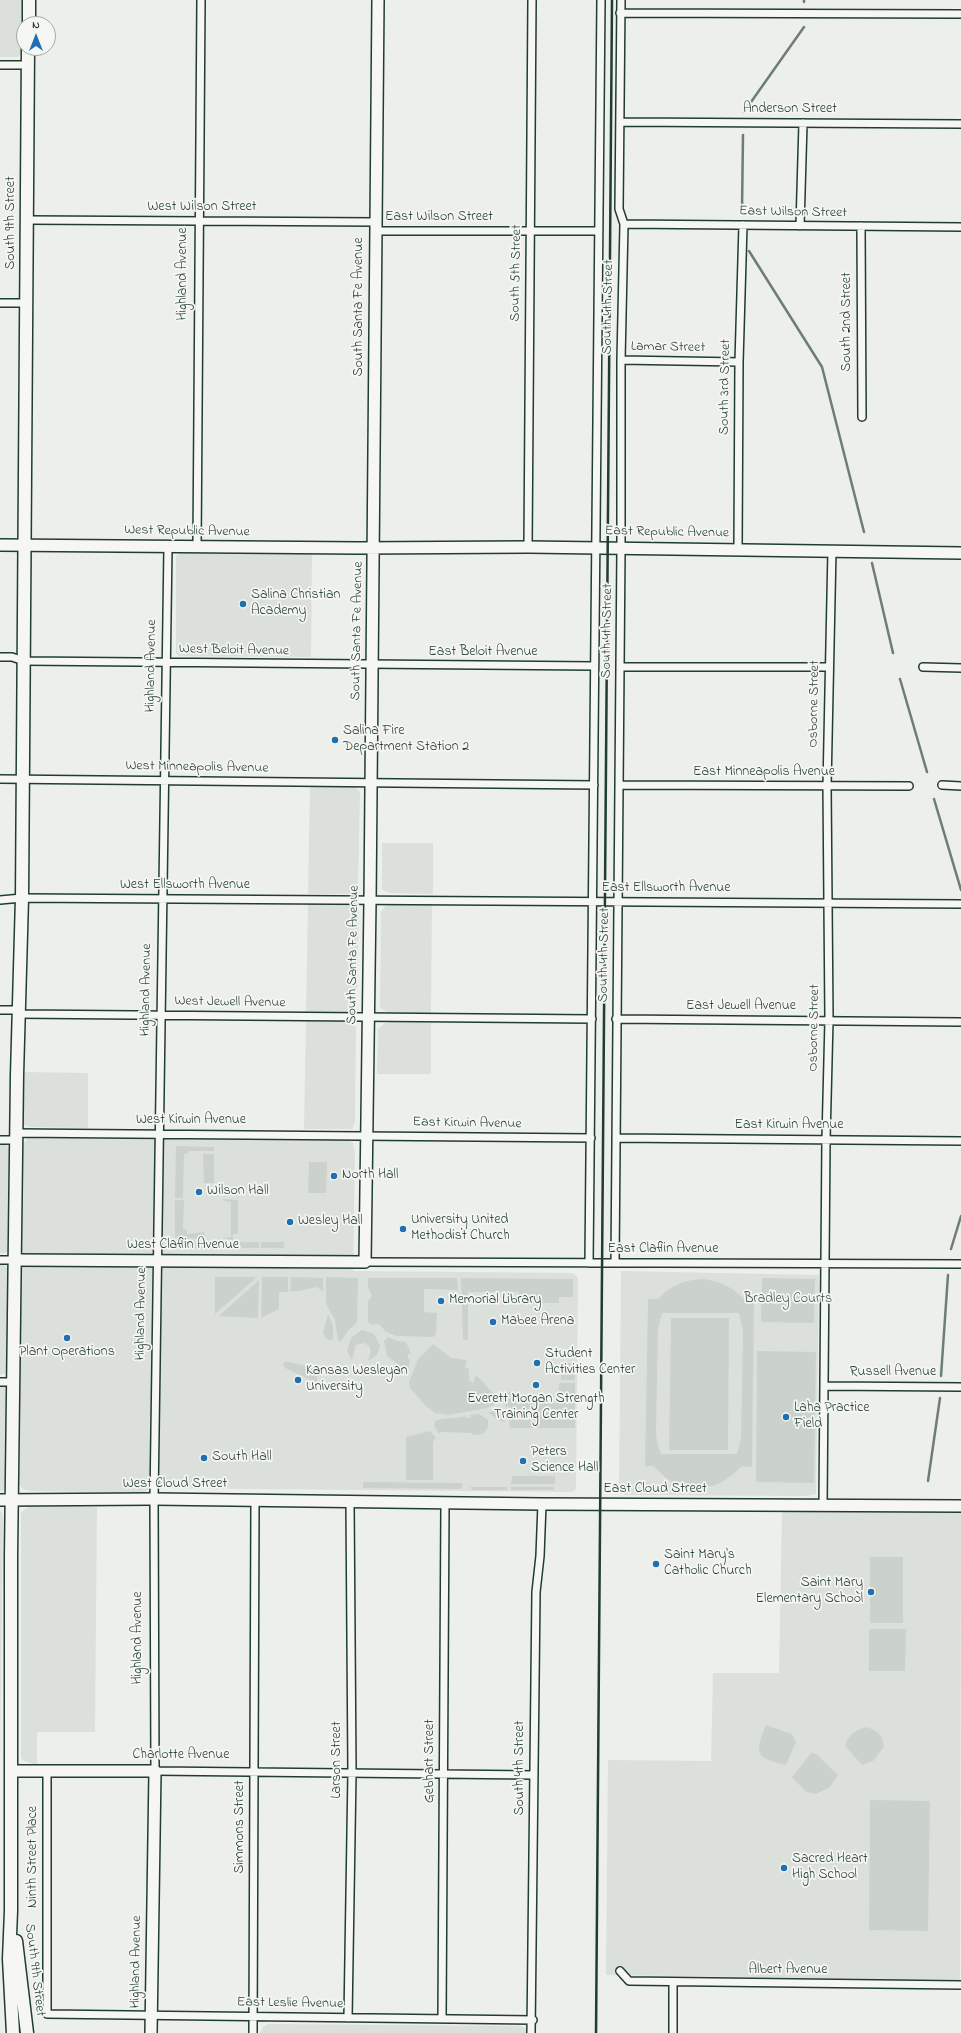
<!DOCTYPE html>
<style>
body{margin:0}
#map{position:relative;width:961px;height:2033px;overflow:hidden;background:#edefea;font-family:"Indie Flower",sans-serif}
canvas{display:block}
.north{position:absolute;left:16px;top:16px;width:40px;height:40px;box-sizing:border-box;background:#f6f6f2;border:1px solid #a0aca6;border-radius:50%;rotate:0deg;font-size:11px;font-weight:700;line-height:16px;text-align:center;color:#1f3d34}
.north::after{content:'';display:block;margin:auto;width:14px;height:18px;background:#1f6fb2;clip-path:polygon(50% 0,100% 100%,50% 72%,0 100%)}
</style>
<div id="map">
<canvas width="961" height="2033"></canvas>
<div class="north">N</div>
</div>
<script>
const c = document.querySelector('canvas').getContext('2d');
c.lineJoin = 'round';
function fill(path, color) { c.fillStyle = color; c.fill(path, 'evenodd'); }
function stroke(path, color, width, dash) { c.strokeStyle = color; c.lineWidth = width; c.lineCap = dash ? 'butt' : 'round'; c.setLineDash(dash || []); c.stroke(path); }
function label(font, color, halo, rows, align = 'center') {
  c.font = font + ' "Indie Flower",sans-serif'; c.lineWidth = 3.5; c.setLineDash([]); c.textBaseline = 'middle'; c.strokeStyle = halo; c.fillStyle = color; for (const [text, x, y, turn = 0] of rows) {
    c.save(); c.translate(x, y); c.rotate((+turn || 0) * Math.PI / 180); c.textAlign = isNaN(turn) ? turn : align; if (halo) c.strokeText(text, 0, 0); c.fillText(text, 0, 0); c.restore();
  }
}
fill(new Path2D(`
 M 0,0 L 24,0 L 24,50 L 22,54 L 18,57 L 0,57 Z
 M 182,552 L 312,554 L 311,657 L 179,656 L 176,654 L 176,557 L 178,554 Z
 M 351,786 L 355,787 L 360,792 L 358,889 L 354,893 L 349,894 L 308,894 L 310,787 Z
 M 382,843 L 433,843 L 433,894 L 390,893 L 382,890 Z
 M 308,903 L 353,904 L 359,909 L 357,1004 L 356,1007 L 349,1012 L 306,1013 Z
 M 389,904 L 432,905 L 431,1013 L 389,1013 L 380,1008 L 381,912 L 385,906 Z
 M 306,1021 L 346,1022 L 353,1024 L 356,1028 L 355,1123 L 352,1129 L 304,1129 Z
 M 391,1022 L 431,1023 L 431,1074 L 377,1074 L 378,1029 L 385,1023 Z
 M 23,1072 L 88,1073 L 88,1128 L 29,1127 L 24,1125 Z
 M 28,1138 L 349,1141 L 353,1143 L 355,1152 L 353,1271 L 572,1273 L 575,1275 L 578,1278 L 576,1486 L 575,1491 L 570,1492 L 150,1488 L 143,1493 L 31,1491 L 23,1489 L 20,1486 L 18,1481 L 23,1144 Z
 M 0,1143 L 4,1143 L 11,1150 L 10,1247 L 9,1251 L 5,1253 L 0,1253 Z
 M 3,1264 L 9,1270 L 8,1368 L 6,1373 L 0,1375 L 0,1265 Z
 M 621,1271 L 819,1275 L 816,1494 L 808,1496 L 625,1495 L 621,1493 L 619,1490 Z
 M 0,1384 L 5,1385 L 8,1389 L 6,1483 L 3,1491 L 0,1491 Z
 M 32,1505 L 97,1507 L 95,1732 L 37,1732 L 37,1765 L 22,1760 L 21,1754 L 21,1512 Z
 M 0,1510 L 3,1515 L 0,1762 Z
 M 782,1511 L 961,1511 L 960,1980 L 606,1975 L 608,1760 L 711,1761 L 713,1673 L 779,1673 Z
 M 268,2024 L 519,2026 L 525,2028 L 527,2033 L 260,2033 L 263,2027 Z`), '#dce0db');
fill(new Path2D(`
 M 176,1146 L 214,1147 L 214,1151 L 188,1151 L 188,1154 L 184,1154 L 183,1198 L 175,1198 Z
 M 203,1154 L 214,1154 L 214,1183 L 204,1183 Z
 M 309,1162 L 327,1162 L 326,1193 L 308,1193 Z
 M 223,1199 L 238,1200 L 238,1234 L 233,1234 L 233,1240 L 224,1239 L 224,1238 L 231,1237 L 231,1202 L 224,1201 Z
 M 175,1200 L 184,1200 L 183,1229 L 187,1230 L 187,1234 L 204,1232 L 205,1239 L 175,1238 Z
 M 174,1242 L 206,1242 L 206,1248 L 174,1248 Z
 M 240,1242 L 259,1242 L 259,1248 L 240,1248 Z
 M 261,1242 L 284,1242 L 284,1248 L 261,1248 Z
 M 215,1277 L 257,1277 L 215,1314 Z
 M 262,1277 L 288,1277 L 288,1292 L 279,1292 L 279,1309 L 261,1318 Z
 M 291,1277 L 323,1278 L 323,1291 L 316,1287 L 300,1291 L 290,1291 Z
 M 326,1277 L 358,1278 L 357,1322 L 348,1331 L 341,1341 L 338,1341 L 335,1320 L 326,1304 Z
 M 368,1278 L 457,1278 L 458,1290 L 424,1289 L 424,1312 L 437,1313 L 436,1334 L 433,1337 L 396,1336 L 386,1332 L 379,1324 L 372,1325 L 368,1322 L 368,1301 L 372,1296 L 368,1287 Z
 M 461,1278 L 573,1279 L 573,1297 L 559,1297 L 559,1303 L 518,1303 L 518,1292 L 468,1292 L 468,1340 L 463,1340 Z
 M 762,1278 L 815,1279 L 814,1323 L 761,1322 Z
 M 703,1279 C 720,1281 733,1287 745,1300 L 754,1300 L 752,1467 L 742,1466 C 716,1494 680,1498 654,1466 L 645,1466 L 648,1299 L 658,1299 C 671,1285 684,1280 703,1279 ZM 662,1313 L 739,1313 L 743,1331 L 741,1439 L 737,1454 L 661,1454 L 657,1443 L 656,1432 L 658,1329 Z
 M 259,1280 L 258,1318 L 219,1316 Z
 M 328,1314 L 333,1326 L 333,1340 L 328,1340 L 323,1333 Z
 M 671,1318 L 729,1318 L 728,1450 L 669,1450 Z
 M 362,1330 L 374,1334 L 380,1346 L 377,1355 L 368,1361 L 371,1352 L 369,1346 L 364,1343 L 356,1345 L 352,1360 L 347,1351 L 351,1338 Z
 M 388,1337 L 397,1341 L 406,1342 L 411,1354 L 408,1354 L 408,1359 L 410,1360 L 408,1372 L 387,1356 L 384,1341 Z
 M 433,1344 L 451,1358 L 467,1360 L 465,1367 L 469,1369 L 469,1380 L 473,1383 L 476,1375 L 496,1396 L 497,1399 L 494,1405 L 487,1408 L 448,1415 L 435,1413 L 426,1406 L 410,1388 L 409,1382 L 418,1359 Z
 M 757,1351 L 816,1352 L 814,1483 L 756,1482 Z
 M 285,1361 L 315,1368 L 317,1371 L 317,1383 L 285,1368 L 283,1365 Z
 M 561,1363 L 572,1363 L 575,1366 L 575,1380 L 561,1380 Z
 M 559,1383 L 575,1383 L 575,1428 L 510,1428 L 508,1412 L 510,1410 L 509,1406 L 506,1407 L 501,1397 L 505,1392 L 514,1392 L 515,1402 L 559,1403 Z
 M 500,1407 L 505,1423 L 488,1413 Z
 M 479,1414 L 488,1420 L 488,1427 L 483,1434 L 472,1435 L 472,1433 L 441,1432 L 439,1434 L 434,1426 L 435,1421 C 443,1417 456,1419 465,1416 L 466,1418 L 471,1417 L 470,1415 Z
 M 430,1431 L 436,1438 L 433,1442 L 433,1480 L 406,1480 L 406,1437 Z
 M 512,1476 L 555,1476 L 555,1484 L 511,1484 Z
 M 363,1482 L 462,1483 L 462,1487 L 460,1489 L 363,1488 Z
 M 470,1487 L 507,1487 L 507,1490 L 472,1490 Z
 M 511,1487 L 554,1487 L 554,1490 L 511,1490 Z
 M 870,1557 L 903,1557 L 903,1623 L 870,1623 Z
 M 869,1629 L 906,1629 L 905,1671 L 869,1671 Z
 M 766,1725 L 792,1734 L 796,1742 L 786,1765 C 756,1758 754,1754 766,1725 Z
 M 867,1727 C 879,1732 883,1735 884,1747 L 873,1761 L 862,1765 L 845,1746 C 849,1734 855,1730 867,1727 Z
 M 811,1753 L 816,1754 L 838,1775 L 830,1787 L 816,1794 L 806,1792 L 792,1777 Z
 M 870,1800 L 930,1801 L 928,1931 L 869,1930 Z`), '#cbd2cc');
stroke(new Path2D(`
 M 804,0 L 804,2
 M 744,112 L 804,27
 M 742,210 L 743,135
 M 749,251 L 822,367 L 864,532
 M 872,563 L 893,653
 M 900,679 L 927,772
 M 934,799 L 961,890
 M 951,1249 L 961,1216
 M 941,1376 L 948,1275
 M 928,1481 L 940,1398`), '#6c7e77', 2.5);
const street = new Path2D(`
 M 620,13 L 961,14
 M 0,65 L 28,65
 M 620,122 L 961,124
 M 27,220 L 376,222
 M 624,224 L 961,227
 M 800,226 L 803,123
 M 861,226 L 862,417
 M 376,231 L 598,231
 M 0,303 L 27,303
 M 621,360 L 739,362
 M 168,547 L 154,1499 L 155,1771 L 534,1775
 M 528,547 L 532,0
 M 197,548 L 201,0
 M 738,549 L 739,362 L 743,225
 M 0,657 L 12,657 L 24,661 L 594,666
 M 620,667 L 829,667
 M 923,667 L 961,668
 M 0,779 L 594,785
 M 619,785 L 909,786
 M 942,785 L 961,786
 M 0,900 L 22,898 L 961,904
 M 0,1010 L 19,1010
 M 19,1014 L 592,1019
 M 616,1019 L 961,1022
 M 16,1133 L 591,1138
 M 616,1138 L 961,1141
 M 0,1140 L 16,1140
 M 0,1260 L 15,1260
 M 365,1262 L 961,1264
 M 589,1263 L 601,0
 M 615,1263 L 621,548 L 621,360 L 624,224 L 619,209 L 621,0
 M 0,1382 L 13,1382
 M 825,1386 L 961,1387
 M 823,1505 L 826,1139 L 829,1020 L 827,786 L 832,550
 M 47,1771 L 47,2014 L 533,2020
 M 620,1971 L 629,1981 L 961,1985
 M 673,1983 L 673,2033
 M 348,2018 L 352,1772 L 350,1502
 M 442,2019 L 445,1503
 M 253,2033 L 255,1501
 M 531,2033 L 536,1592 L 540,1556 L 542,1504`);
const secondary = new Path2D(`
 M 0,545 L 358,548 L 528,547 L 961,553
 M 15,1260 L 365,1262 L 370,901 L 378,0
 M 0,1500 L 154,1499 L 542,1504 L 961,1506
 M 11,1771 L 155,1771 L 151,2033`);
const primary = new Path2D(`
 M 29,24 L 29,0
 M 16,1941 L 27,2033
 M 13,2033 L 9,1959 L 11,1911 L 11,1556 L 17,1075 L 22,898 L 28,48`);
stroke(street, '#1f3d34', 10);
stroke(secondary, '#1f3d34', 14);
stroke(primary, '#1f3d34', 15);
stroke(street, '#f6f6f2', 7);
stroke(secondary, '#f6f6f2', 11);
stroke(primary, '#f6f6f2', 12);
stroke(new Path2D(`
 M 596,2033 L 612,0`), '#1f3d34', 2.5);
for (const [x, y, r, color] of [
 [243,604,4,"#1f6fb2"],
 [335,740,4,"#1f6fb2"],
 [334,1176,4,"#1f6fb2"],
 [199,1192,4,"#1f6fb2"],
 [290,1222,4,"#1f6fb2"],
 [403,1229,4,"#1f6fb2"],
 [441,1301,4,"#1f6fb2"],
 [493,1322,4,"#1f6fb2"],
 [67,1338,4,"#1f6fb2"],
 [537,1363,4,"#1f6fb2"],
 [298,1380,4,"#1f6fb2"],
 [536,1385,4,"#1f6fb2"],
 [786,1417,4,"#1f6fb2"],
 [204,1458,4,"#1f6fb2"],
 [523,1461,4,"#1f6fb2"],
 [656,1564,4,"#1f6fb2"],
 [871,1592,4,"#1f6fb2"],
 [784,1868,4,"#1f6fb2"]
]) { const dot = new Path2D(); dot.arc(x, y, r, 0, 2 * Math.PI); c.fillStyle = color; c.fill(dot); stroke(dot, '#f6f6f2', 1.5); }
label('14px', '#1f3d34', '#f6f6f2', [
 ["Anderson Street",790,110],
 ["West Wilson Street",202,208],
 ["East Wilson Street",793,213,1],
 ["East Wilson Street",439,218],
 ["South 9th Street",12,223,-90],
 ["South 5th Street",517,273,-89],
 ["Highland Avenue",184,274,-90],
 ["South Santa Fe Avenue",360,307,-90],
 ["South 4th Street",609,307,-89],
 ["South 2nd Street",848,322,-90],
 ["Lamar Street",668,348,1],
 ["South 3rd Street",726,387,-89],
 ["West Republic Avenue",187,532,1],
 ["East Republic Avenue",667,533,1],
 ["South Santa Fe Avenue",358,631,-89],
 ["South 4th Street",608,631,-89],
 ["West Beloit Avenue",234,651,1],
 ["East Beloit Avenue",483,653],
 ["Highland Avenue",152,666,-89],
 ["Osborne Street",815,704,-89],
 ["West Minneapolis Avenue",197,768,1],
 ["East Minneapolis Avenue",764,773],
 ["West Ellsworth Avenue",185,886],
 ["East Ellsworth Avenue",666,889],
 ["South Santa Fe Avenue",354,955,-89],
 ["South 4th Street",605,955,-89],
 ["Highland Avenue",147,990,-89],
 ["West Jewell Avenue",230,1003,1],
 ["East Jewell Avenue",741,1007],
 ["Osborne Street",815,1028,-89],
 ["West Kirwin Avenue",191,1121],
 ["East Kirwin Avenue",467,1124,1],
 ["East Kirwin Avenue",789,1126],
 ["West Claflin Avenue",183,1246],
 ["East Claflin Avenue",663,1250],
 ["Highland Avenue",142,1314,-89],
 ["Russell Avenue",893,1373],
 ["West Cloud Street",175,1485],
 ["East Cloud Street",655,1490],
 ["Highland Avenue",139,1638,-90],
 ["Charlotte Avenue",181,1756],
 ["Larson Street",338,1760,-90],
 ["Gebhart Street",431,1761,-90],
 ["South 4th Street",521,1768,-90],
 ["Simmons Street",241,1827,-90],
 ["Ninth Street Place",34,1857,-90],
 ["Highland Avenue",137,1962,-89],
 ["South 9th Street",34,1970,83],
 ["Albert Avenue",788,1971],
 ["East Leslie Avenue",290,2004,1]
]);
label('14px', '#1f3d34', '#f6f6f2', [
 ["Salina Christian",251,596],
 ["Academy",251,612],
 ["Salina Fire",343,732],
 ["Department Station 2",343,748],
 ["North Hall",342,1176],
 ["Wilson Hall",207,1192],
 ["University United",411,1221],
 ["Methodist Church",411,1237],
 ["Wesley Hall",298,1222],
 ["Memorial Library",449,1301],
 ["Mabee Arena",501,1322],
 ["Plant Operations",67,1353,"center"],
 ["Student",545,1355],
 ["Activities Center",545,1371],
 ["Kansas Wesleyan",306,1372],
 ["University",306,1388],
 ["Everett Morgan Strength",536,1400,"center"],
 ["Training Center",536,1416,"center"],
 ["Laha Practice",794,1409],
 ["Field",794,1425],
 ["Peters",531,1453],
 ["Science Hall",531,1469],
 ["South Hall",212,1458],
 ["Saint Mary's",664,1556],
 ["Catholic Church",664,1572],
 ["Saint Mary",863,1584,"right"],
 ["Elementary School",863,1600,"right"],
 ["Sacred Heart",792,1860],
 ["High School",792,1876]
], 'left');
label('14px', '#415b52', '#f6f6f2', [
 ["Bradley Courts",788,1300]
]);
</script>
